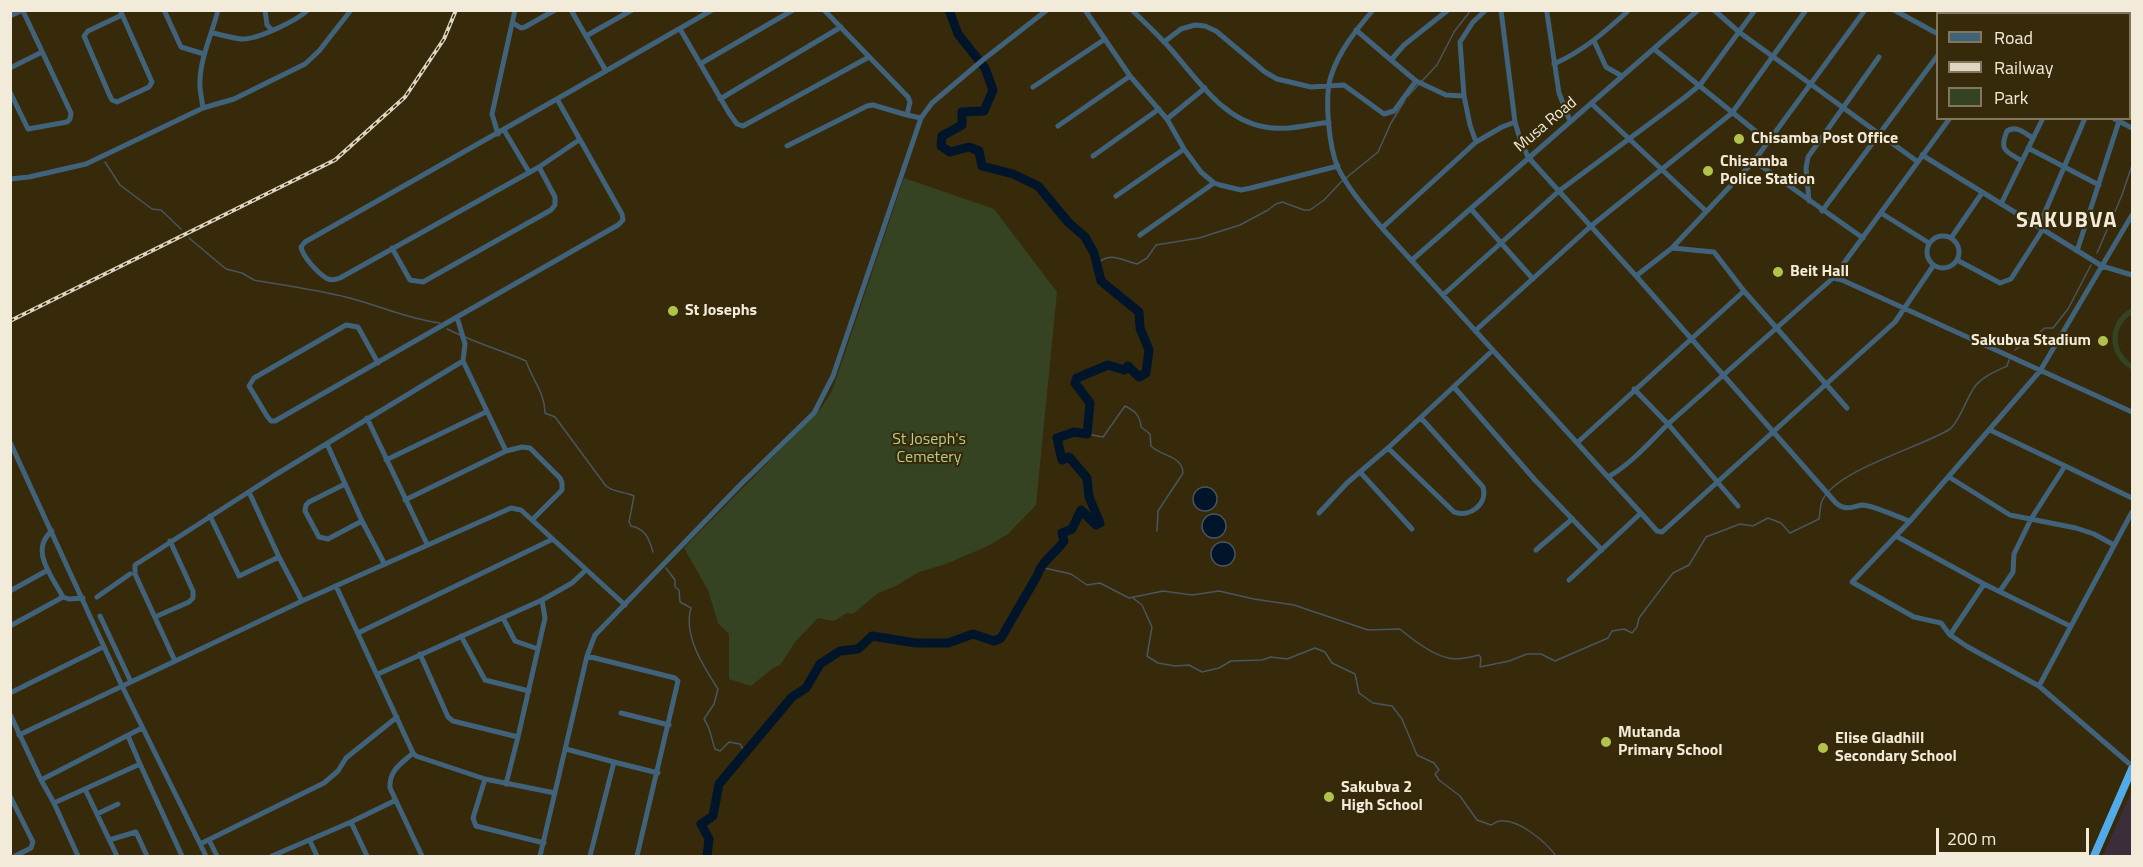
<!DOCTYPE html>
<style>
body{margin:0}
#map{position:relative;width:2143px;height:867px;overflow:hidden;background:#362a0a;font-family:"Titillium Web",sans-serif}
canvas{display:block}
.frame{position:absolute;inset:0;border:12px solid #f3ebda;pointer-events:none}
.legend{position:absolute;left:1936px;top:12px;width:195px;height:108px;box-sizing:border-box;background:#362a0a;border:2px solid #82775d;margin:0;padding:8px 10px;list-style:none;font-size:18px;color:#f3ebda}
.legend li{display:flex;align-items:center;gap:12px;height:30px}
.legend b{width:30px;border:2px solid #82775d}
.scale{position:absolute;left:1936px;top:828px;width:153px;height:27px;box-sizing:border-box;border:3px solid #f3ebda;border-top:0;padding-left:8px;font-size:18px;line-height:21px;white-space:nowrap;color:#f3ebda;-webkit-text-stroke:4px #362a0a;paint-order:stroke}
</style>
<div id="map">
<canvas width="2143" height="867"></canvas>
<div class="frame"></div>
<ul class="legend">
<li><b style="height:8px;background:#40627b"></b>Road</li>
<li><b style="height:8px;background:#ded5c3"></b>Railway</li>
<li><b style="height:16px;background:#364323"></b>Park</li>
</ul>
<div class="scale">200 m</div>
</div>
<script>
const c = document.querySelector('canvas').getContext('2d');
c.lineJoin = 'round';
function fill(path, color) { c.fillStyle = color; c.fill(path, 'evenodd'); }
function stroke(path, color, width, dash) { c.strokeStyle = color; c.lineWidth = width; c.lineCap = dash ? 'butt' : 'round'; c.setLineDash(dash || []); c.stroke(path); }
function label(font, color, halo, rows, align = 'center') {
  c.font = font + ' "Titillium Web",sans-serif'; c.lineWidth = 4.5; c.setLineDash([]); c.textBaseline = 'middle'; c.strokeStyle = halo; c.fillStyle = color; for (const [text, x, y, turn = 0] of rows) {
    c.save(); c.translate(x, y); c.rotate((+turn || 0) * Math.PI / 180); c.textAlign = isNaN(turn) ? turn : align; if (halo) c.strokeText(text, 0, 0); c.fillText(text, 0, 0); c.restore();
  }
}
fill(new Path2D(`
 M 2132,790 L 2132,856 L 2103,856 Z`), '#3c2d3a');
fill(new Path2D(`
 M 904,178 L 994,209 L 1057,292 L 1036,505 L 1008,534 L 990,545 L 946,564 L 919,572 L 894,587 L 878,593 L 853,614 L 847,613 L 834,621 L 818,618 L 795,642 L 780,665 L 773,668 L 751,686 L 729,679 L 729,634 L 718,623 L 708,590 L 684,548 L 821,408 L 832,391 Z
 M 2132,308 L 2132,314 C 2113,326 2113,351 2132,364 L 2132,370 C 2107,356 2105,322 2132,308 Z`), '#364323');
const water = new Path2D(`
 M1193 499a12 12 0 1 1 24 0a12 12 0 1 1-24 0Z
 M1202 526a12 12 0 1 1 24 0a12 12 0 1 1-24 0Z
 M1211 554a12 12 0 1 1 24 0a12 12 0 1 1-24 0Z`);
fill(water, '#00152a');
stroke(water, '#49555f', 1.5);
stroke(new Path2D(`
 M 1422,81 L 1437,65 L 1454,32 L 1471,10
 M 1408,96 L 1419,84
 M 105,162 L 120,185 L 152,209 L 161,210 L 181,229
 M 1346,178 L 1378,152 L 1391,123 L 1405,100
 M 189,238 L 226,269 L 242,273 L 254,280 C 282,285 310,289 337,295 C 372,302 405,319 440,323
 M 2097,253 L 2122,195 L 2132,165
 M 1097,264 C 1110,251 1121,260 1137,264 L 1147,258 L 1156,245 L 1199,238 L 1240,225 L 1268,210 L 1276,204 L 1282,202 L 1304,210 L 1310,210 L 1324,200 L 1342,181
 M 447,329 L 460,335
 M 465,337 C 485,346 506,352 526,361 C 532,379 545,393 545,413 L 555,417 L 606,486 C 615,493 624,491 634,496 L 629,522 L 631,526 C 646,529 649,539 653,552
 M 2015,350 L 2045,328 L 2053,328 L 2068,309 L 2091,265
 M 1087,434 L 1103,437 L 1125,406 C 1135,411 1140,415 1141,427 L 1150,434 L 1151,446 C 1162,457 1182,455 1183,473 L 1158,511 L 1157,531
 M 1040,567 L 1071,574 L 1087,585 L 1100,583 L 1129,598 L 1163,591 L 1192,595 L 1219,591 L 1254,599 L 1294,605 L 1368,630 L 1400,629 C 1414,641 1437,658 1455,659 C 1464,659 1471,657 1479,655 L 1481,658 L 1480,667 L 1509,661 L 1527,654 L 1541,654 L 1555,661 L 1608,638 L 1612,631 L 1624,629 L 1632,633 L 1637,627 L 1639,618 L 1673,573 L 1689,565 L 1706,537 L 1740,524 L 1753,526 L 1768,518 L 1781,523 L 1790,533 L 1819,519 C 1820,514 1820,506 1822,501 C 1835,470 1922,447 1950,429 C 1960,421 1967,396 1976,385 C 1984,376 1996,371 2007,366 L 2009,360
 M 666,568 L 675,580 L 675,587 L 679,590 L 680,602 L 691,608 C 683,635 703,666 718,689 L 714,704 L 704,719 C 711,729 711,738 715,749 L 720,751 L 729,742 L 740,744 L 745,752
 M 1133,598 L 1142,605 L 1152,627 L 1147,656 L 1158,663 L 1175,666 L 1189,665 L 1202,672 L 1219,668 L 1231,661 L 1262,660 L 1271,657 L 1287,659 L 1315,648 L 1325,652 L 1332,663 L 1355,674 L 1359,693 L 1373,703 L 1392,706 L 1402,719 L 1417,755 L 1434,763 L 1439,770 L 1435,774 L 1439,780 L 1460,796 L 1477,820 L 1491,825 C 1494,824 1497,821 1500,821 C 1519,819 1546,842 1556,856`), '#49555f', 1.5);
stroke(new Path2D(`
 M 707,856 L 709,839 L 701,824 L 713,816 L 719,784 L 792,697 L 806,688 L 820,664 L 840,651 L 858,649 L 872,636 L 916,643 L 948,643 L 973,634 L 994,641 L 1001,638 L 1037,576 C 1042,560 1055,554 1064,541 L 1062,533 L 1072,529 L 1081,510 L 1096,525 L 1100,523 L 1089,497 L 1087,478 L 1069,457 L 1062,460 L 1057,438 L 1074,432 L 1087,434 L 1090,403 L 1075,383 L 1077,378 L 1108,365 L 1124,370 L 1128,366 L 1139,377 L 1146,373 L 1149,350 L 1140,328 L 1139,312 L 1101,281 L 1094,253 L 1085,237 L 1068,222 L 1038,186 L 1013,174 L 982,166 L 979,151 L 969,147 L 950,152 L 941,146 L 942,136 L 962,125 L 962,112 L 984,111 L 993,90 L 985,68 L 958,34 L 949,10`), '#00152a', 9);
stroke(new Path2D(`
 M 120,10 L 152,82 L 149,87 L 117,102 L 112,100 L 109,94 L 84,36 L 88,31 L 122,15
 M 164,10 L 181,47 L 204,54
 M 265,10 L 267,25 L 272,30
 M 571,10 L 606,71
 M 824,10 L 908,97 L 910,102 L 907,115 L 921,118
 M 1085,10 L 1130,76 L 1167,119 L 1184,149 L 1201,172 L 1214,183 L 1220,185 L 1241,190 L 1251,188 L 1338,166
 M 1132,10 C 1144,22 1157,34 1168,46 C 1195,76 1222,120 1265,127 C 1285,131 1308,125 1329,122
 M 1373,10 C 1356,30 1339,51 1331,76 C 1324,98 1329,147 1338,168 C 1349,190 1366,209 1382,228 L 1608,477 C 1631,464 1650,442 1668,424 L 1833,278 L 1842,280 L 2132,412
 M 1501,10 L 1515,122
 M 1714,10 L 1739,32 L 1918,162
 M 1894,10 L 1938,34
 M 2097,10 L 2101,14
 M 1547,13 L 1559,93 L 1570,121
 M 2027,14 L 2029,10
 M 2087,14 L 2088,10
 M 10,16 L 23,10
 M 513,23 L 521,28 L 525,27 L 555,10
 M 680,29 L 729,113 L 737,124 L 743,126 L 869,57
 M 1356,30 L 1391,60 L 1404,45 L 1448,10
 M 213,33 C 222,35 232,38 241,39 C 257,40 296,21 308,10
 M 2130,34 L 2132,36
 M 586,36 L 632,10
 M 1594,41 L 1606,67 L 1622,76
 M 1164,42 L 1181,29 L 1195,25 L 1205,26 L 1216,31 L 1265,72 L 1277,79 L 1311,87 L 1344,85 L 1384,114 L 1394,111 L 1416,81 L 1391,60
 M 1654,49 L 1769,142
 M 700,64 L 793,10
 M 1554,64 C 1583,51 1605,32 1629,10
 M 10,68 L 42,52
 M 1416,81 L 1446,95 L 1464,96 L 1470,125 L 1476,142
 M 1033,87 L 1105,39
 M 2130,88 L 2132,77
 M 10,92 L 28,129 L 67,122 L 70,119 L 71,113 L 23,11
 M 1464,96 L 1460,42 L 1473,22 L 1486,10
 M 557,99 L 305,242 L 301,247 C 303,257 317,272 326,278 C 331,281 335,280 340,278 L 539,167 L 579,140
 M 720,99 L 841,27
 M 1592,104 L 1706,211
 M 203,108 C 202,99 199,89 200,80 C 201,56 212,34 218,10
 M 2113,118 L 2132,128
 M 1167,119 L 1205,88
 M 1058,126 L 1130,76
 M 504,130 L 529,172
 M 498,134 L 492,114 L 515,10
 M 787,146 L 867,106 L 873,105 L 907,115
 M 2028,148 L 2099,185
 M 1922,155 L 2102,266 L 2132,275
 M 1093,156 L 1159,109
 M 1754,161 L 1863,238
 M 2022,161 C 2005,151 1999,150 2007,131 C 2017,125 2024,133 2033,138
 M 10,179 L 29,177 L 86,164 L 203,108 L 234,99 L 305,64 L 319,51 L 351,10
 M 1116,196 L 1184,149
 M 1809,201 L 1806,168 L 1808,157 L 1879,57
 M 2001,204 L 2043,118
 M 1471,209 L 1533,279
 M 1822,211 L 1938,55
 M 1881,213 L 1929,243
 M 2132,215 L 2040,371 L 1910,521 L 1852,582 L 1914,617 L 1941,623 L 1950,635 L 1968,647 L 2039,686 L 2132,766
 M 2039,226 L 2085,118
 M 1382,228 L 1476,142 L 1502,127 L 1515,122 L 1520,139 L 1528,157 L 1636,276 L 1836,503 C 1847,512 1852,506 1863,505 C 1872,505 1900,518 1910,521
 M 1140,235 L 1214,183
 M1927 252a16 16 0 1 1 32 0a16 16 0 1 1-32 0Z
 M 1951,238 L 1982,193
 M 392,248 L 410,280 L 423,282 L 551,210 L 555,205 L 555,197 L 539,167
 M 1672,248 L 1714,252 L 1744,291
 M 2077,251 L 2120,118
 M 1412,260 L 1698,10
 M 1957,260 L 2000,283 L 2011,279 L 2043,229
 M 1636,276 L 1672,248 L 1754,161 L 1865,10
 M 1833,278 L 1950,118
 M 1443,295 L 1559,191 L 1684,98 L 1700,85 L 1755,10
 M 457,317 L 465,344 L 463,361 L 506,451
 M 1475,331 L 1591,226 L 1732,113 L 1806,10
 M 378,363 L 358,327 L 346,325 L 254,378 L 249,386 L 267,416 L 271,421 L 275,421 L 618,225 L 623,220 L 622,214 L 557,99 L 712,10
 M 1454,387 L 1535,480 L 1602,550
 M 1634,389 L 1668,424 L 1738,506
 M 367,418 L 427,544
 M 1990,430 L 2132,498
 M 10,442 L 122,686 L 206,856
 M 1578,442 L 1744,291 L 1847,408
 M 327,444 L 362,521 L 384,563
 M 1388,448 L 1454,512 C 1470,518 1488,504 1483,487 L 1421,418
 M 386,460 L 486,412
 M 1360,472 L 1412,529
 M 1949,477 L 2010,515 L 2076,528 L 2094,534 L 2114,545
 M 345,484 L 309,502 L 306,505 L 305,511 L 319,537 L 328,539 L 362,521
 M 405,500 L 506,451 L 522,447 L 530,448 L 560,478 L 562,483 L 562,490 L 532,520
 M 1319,513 L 1347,483 L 1388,448 L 1493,350
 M 1641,513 L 1657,531 L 1662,532 L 1895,322 L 1933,266
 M 210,516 L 239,576 L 279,557 L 249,492
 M 52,531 C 29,550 52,576 63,597 L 69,599 L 83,598
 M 1896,536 L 1984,584 L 2070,626
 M 1536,550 L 1571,520 L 1572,518
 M 279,557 L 302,601
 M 1569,580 L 1641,513 L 1608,477
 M 336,586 L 413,753 L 416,756 L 485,779 L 555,793
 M 10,591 L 48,570
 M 2000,591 L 2013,572 L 2014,554 L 2031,519 L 2065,466
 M 97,597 L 130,574
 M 100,616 L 131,682
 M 155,617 L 189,602 L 193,598 L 193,591 L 170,541
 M 503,618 L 515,641 L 538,649
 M 10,626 L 63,597
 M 358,633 L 553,539
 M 1950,635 L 1984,584
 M 461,636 L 485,680 L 529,691
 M 420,654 L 448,717 L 453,721 L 518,737 L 545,618 L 542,600
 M 587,656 L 675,678 L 678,681 L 637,856
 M 175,661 L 135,574 L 135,565 L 275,475 L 463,361
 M 378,674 L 542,600 L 572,583 L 586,570
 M 2039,686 L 2132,512
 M 10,693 L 103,647
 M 621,713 L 669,725
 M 10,714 L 41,780
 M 19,735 L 302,601 L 511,508 L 521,510 L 625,605
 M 566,749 L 614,762 L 590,856
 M 413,753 C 401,764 389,770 390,788 L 422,856
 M 614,762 L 658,773
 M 140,764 L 182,856
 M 485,779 L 473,818 L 476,826 L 544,843
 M 506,784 L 518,737
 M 85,789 L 117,856
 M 10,796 L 33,842 L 31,848 L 15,856
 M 54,803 L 140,764 L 128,736
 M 97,814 L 118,804
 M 351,822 L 367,856
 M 109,840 L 136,832 L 147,856
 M 209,840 L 217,856
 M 310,841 L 317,856
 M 200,844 L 324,783 L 338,771 L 346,758 L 397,717
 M 78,856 L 54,803 L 41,780 L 142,728
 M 272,856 L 351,822 L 394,801
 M 540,856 L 587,656 L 595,635 L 741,484 L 814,413 L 833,376 L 921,118 L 932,103 L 984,59 L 1047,10`), '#40627b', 5);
stroke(new Path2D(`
 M 2094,856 L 2132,769`), '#52abe9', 8);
const rail = new Path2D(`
 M 10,321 L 335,160 L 405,97 L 444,39 L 456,10`);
stroke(rail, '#ded5c3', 4);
stroke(rail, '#362a0a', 1.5, [4.5]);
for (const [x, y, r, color] of [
 [1739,139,6,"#b2c34c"],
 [1708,171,6,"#b2c34c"],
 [1778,272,6,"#b2c34c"],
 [673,311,6,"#b2c34c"],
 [2103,341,6,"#b2c34c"],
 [1606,742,6,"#b2c34c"],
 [1823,748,6,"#b2c34c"],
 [1329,797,6,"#b2c34c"]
]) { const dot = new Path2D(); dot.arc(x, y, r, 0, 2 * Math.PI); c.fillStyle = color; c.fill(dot); stroke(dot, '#362a0a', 2); }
label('16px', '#f3ebda', '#362a0a', [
 ["Musa Road",1546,125,-40]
]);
label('bold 16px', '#f3ebda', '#362a0a', [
 ["Chisamba Post Office",1751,139],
 ["Chisamba",1720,162],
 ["Police Station",1720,180],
 ["Beit Hall",1790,272],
 ["St Josephs",685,311],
 ["Sakubva Stadium",2091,341,"right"],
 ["Mutanda",1618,733],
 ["Primary School",1618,751],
 ["Elise Gladhill",1835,739],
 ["Secondary School",1835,757],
 ["Sakubva 2",1341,788],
 ["High School",1341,806]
], 'left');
label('16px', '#b2ce8a', '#362a0a', [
 ["St Joseph's",929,440],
 ["Cemetery",929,458]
]);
c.letterSpacing = '1.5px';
label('bold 22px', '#f3ebda', '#362a0a', [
 ["SAKUBVA",2067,222]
]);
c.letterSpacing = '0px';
</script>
